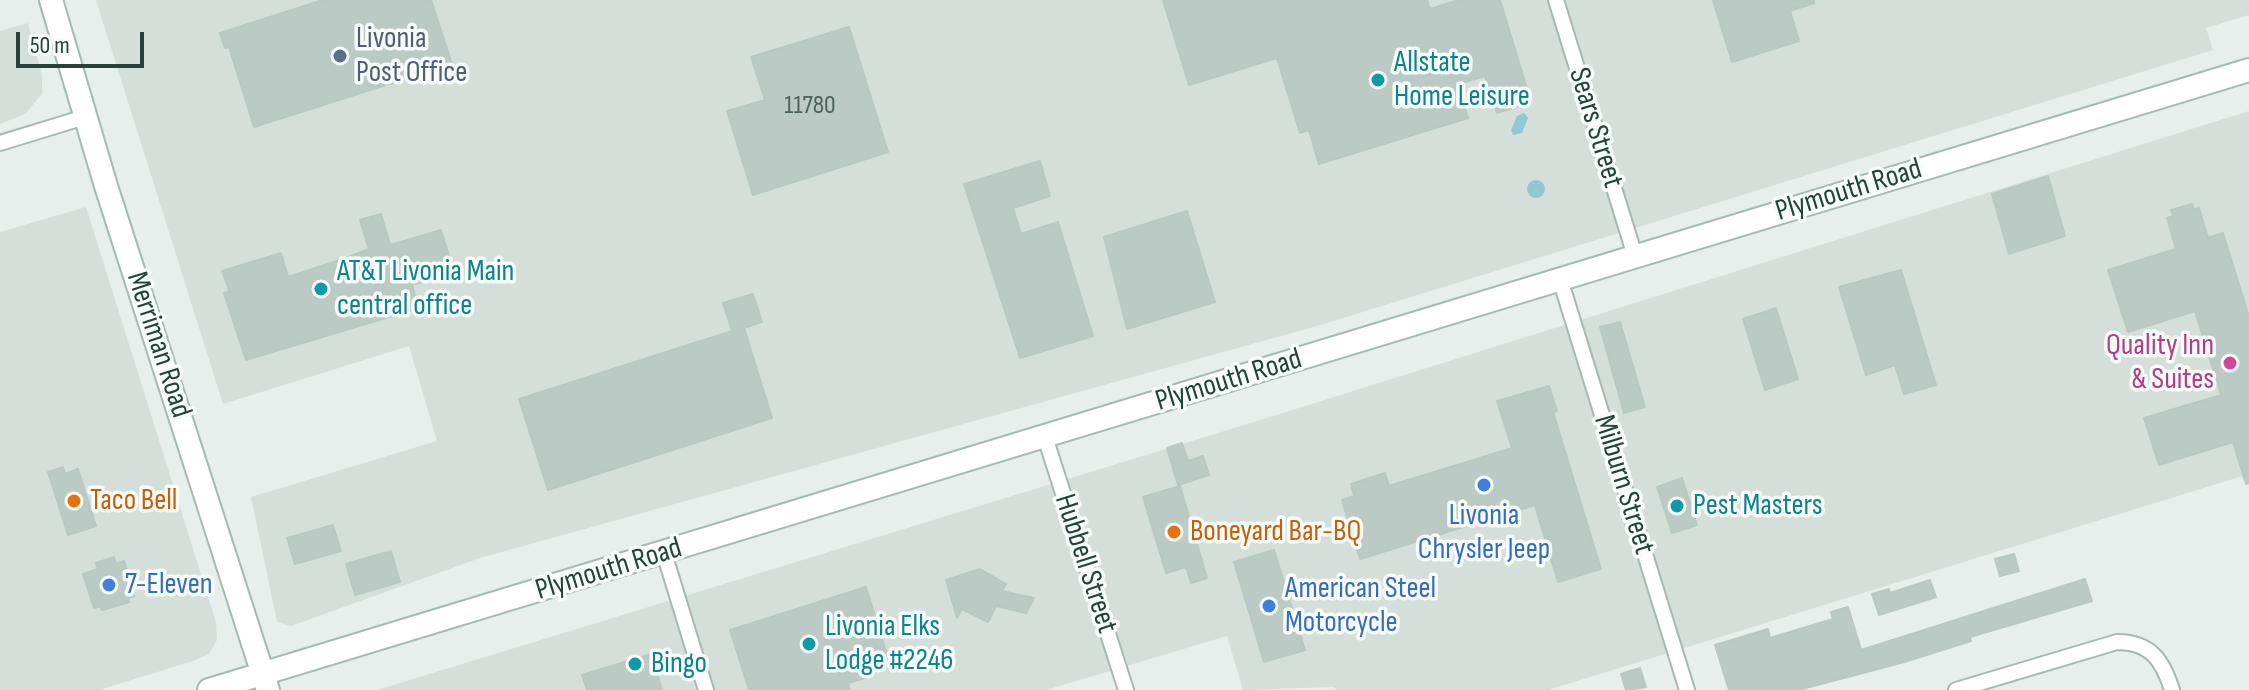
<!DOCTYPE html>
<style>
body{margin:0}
#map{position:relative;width:2249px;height:690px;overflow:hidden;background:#e6efeb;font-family:"Sofia Sans Condensed",sans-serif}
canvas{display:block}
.scale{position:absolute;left:16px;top:32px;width:128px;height:36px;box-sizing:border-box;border:4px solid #24423a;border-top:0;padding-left:10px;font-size:24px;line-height:28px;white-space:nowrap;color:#24423a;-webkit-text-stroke:6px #f7fbf9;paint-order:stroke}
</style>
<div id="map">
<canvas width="2249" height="690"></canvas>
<div class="scale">50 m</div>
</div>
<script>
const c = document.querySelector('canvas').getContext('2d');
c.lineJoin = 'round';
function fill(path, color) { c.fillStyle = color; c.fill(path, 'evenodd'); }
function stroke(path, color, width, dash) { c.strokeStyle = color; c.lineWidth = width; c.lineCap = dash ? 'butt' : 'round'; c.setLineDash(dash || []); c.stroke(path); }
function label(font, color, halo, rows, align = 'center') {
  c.font = font + ' "Sofia Sans Condensed",sans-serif'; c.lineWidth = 7; c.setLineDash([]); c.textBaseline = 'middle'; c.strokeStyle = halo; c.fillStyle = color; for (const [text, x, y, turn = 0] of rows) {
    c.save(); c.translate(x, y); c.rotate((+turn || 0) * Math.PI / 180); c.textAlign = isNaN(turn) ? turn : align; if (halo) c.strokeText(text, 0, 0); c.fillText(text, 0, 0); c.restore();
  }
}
fill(new Path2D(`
 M 96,0 L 2249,0 L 2249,15 L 2206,28 L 2213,50 L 1317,326 L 480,558 L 291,626 L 277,622 L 251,497 L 437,441 L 409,346 L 223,404 Z
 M 28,23 L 42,76 L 42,94 L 25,114 L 0,124 L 0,31 Z
 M 2249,111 L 2249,484 L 2246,475 L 1548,690 L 1336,690 L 1334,687 L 1243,690 L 1227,636 L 1046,690 L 377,690 L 1254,422 Z
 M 86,207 L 216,622 L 217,640 L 209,654 L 193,661 L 99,690 L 0,690 L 0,232 Z`), '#d4dfda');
fill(new Path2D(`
 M 1524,113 L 1528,118 L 1522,133 L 1513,135 L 1511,130 L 1517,116 Z
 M1527 189a9 9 0 1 1 18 0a9 9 0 1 1-18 0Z`), '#8ec9d4');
const building = new Path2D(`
 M 323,0 L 431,0 L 452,64 L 254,127 L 229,47 L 225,48 L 220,33 Z
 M 1163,0 L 1427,0 L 1430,9 L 1459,0 L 1500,0 L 1531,102 L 1497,113 L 1485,76 L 1458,84 L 1468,118 L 1319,164 L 1309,130 L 1300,133 L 1277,58 L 1189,85 Z
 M 1713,0 L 1814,0 L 1814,3 L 1790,11 L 1799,41 L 1732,62 Z
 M 849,27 L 888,152 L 753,195 L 727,111 L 765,100 L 751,57 Z
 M 1040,161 L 1050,196 L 1013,208 L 1021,234 L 1058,222 L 1093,336 L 1020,358 L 964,184 Z
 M 2048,176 L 2065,236 L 2009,254 L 1992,194 Z
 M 2192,204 L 2194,210 L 2199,208 L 2208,238 L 2223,233 L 2249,317 L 2249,483 L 2246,484 L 2233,442 L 2159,465 L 2144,418 L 2221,395 L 2195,311 L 2128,332 L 2108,270 L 2176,249 L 2167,218 L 2173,216 L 2171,210 Z
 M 1187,211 L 1215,302 L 1127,329 L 1104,237 Z
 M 381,214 L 390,245 L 441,230 L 454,272 L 412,285 L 419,308 L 246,360 L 224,293 L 230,292 L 222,271 L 281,253 L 288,277 L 343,259 L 369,249 L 360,220 Z
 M 1901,270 L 1936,385 L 1904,394 L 1895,365 L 1866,375 L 1839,287 Z
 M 753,294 L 762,322 L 744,328 L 772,418 L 548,490 L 519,399 L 732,331 L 723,303 Z
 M 1776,308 L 1798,379 L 1765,390 L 1743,319 Z
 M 1620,322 L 1645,407 L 1624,413 L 1600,327 Z
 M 1549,386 L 1557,411 L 1553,412 L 1601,569 L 1558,582 L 1535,505 L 1360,559 L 1342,500 L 1354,496 L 1351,484 L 1385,473 L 1389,486 L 1512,448 L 1497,401 Z
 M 1182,443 L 1188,461 L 1203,456 L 1209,475 L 1178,485 L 1167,448 Z
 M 63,467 L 65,474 L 78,469 L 96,526 L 68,535 L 48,472 Z
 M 1682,478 L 1697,525 L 1672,533 L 1657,487 Z
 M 1180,486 L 1207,578 L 1191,583 L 1186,567 L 1166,573 L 1143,497 Z
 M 333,525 L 341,551 L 295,564 L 287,538 Z
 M 1274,550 L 1305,650 L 1264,662 L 1234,562 Z
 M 391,551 L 400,582 L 355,595 L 346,564 Z
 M 2014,554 L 2019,571 L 2000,576 L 1995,559 Z
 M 114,557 L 116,564 L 124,561 L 134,596 L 128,598 L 129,602 L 102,610 L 100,606 L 94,608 L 83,574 L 98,569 L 96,563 Z
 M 980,569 L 1006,584 L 1002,591 L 1034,598 L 1026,613 L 996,606 L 988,622 L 962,609 L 957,618 L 946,580 Z
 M 2085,579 L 2092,601 L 1970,637 L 1971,641 L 1901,663 L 1798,690 L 1729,690 L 1715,645 L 1768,629 L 1770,638 L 1833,619 L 1831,612 L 1848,607 L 1861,650 Z
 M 1930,580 L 1936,597 L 1879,615 L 1872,594 L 1889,589 L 1890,593 Z
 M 866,587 L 888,658 L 861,666 L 865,678 L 848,683 L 850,690 L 749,690 L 730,630 Z
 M 651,654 L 662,690 L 587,690 L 582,675 Z
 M 1640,668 L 1646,687 L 1626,690 L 1621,674 Z`);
fill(building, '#bbcac4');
stroke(building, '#b8c9c2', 2);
const minor = new Path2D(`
 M 1556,0 L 1635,256
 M 0,143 L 85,117
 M 1560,279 L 1687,690
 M 1045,437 L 1126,690
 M 664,553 L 706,690
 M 1956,690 L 2117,642 C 2151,642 2163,661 2172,690`);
const secondary = new Path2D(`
 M 51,0 L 106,186 L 268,690
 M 209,690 L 2249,70`);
stroke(minor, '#a8b8b2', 18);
stroke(secondary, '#a4bbb3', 26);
stroke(minor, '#fff', 14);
stroke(secondary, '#fff', 22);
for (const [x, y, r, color] of [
 [340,56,8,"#5c6f8a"],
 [1378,80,8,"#0f9aa8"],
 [321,289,8,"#0f9aa8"],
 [2230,363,8,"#d1479c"],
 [1484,485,8,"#3f7fe0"],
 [74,501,8,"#e8710a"],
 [1677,506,8,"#0f9aa8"],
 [1174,532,8,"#e8710a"],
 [109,585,8,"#3f7fe0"],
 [1269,606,8,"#3f7fe0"],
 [809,644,8,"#0f9aa8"],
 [635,664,8,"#0f9aa8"]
]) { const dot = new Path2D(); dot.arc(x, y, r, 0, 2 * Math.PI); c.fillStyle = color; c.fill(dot); stroke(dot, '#f7fbf9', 3); }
label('26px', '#4a645c', null, [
 ["11780",810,106]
]);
label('30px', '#4e5e75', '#f7fbf9', [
 ["Livonia",356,39],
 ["Post Office",356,73]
], 'left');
label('30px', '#0d838f', '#f7fbf9', [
 ["Allstate",1394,63],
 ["Home Leisure",1394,97],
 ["AT&T Livonia Main",337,272],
 ["central office",337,306],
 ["Pest Masters",1693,506],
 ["Livonia Elks",825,627],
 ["Lodge #2246",825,661],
 ["Bingo",651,664]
], 'left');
label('30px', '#24423a', '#f7fbf9', [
 ["Sears Street",1595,128,73],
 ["Plymouth Road",1849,191,-17],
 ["Merriman Road",158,345,72],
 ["Plymouth Road",1229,381,-17],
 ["Milburn Street",1623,485,73],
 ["Hubbell Street",1085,564,72],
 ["Plymouth Road",609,570,-17]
]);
label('30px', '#b23c85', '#f7fbf9', [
 ["Quality Inn",2214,346],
 ["& Suites",2214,380]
], 'right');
label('30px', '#c56008', '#f7fbf9', [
 ["Taco Bell",90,501],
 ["Boneyard Bar-BQ",1190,532]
], 'left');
label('30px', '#366cbe', '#f7fbf9', [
 ["Livonia",1484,516,"center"],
 ["Chrysler Jeep",1484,550,"center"],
 ["7-Eleven",125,585],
 ["American Steel",1285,589],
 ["Motorcycle",1285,623]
], 'left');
</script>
